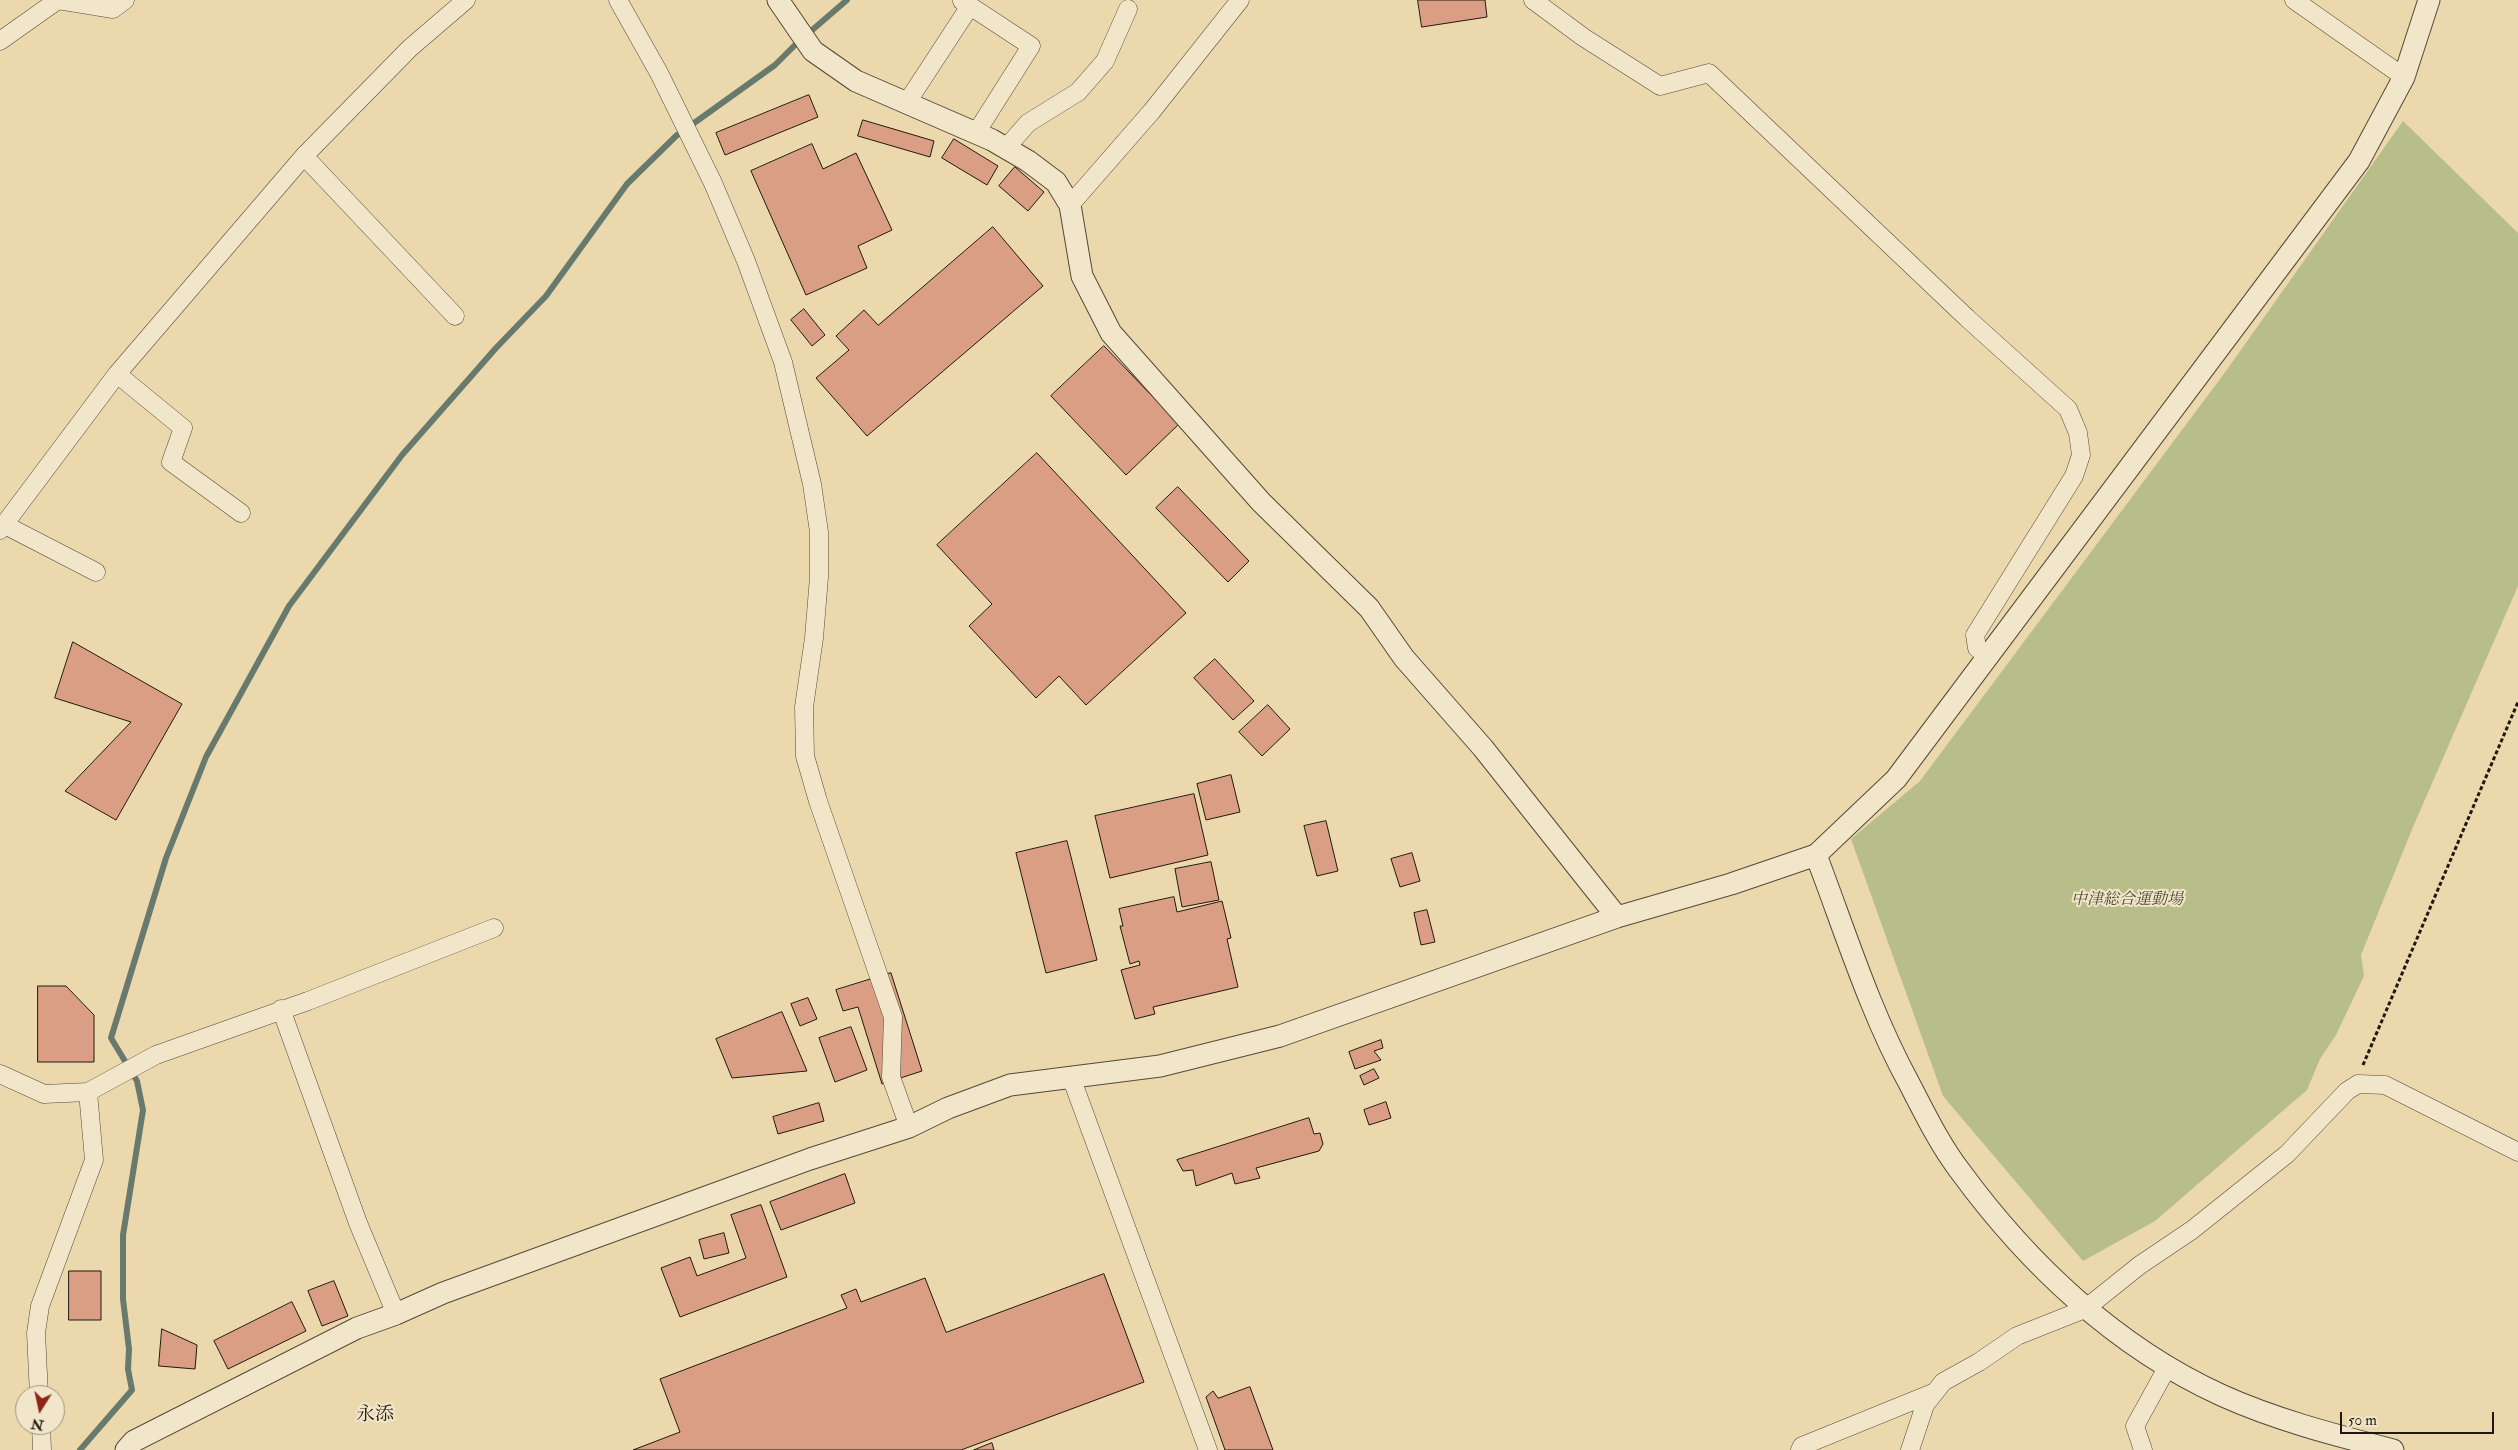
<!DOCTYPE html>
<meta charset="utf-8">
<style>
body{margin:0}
#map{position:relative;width:2518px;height:1450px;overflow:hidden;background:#ebd8ad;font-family:"IM FELL Double Pica",serif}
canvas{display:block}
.north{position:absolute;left:15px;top:1385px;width:50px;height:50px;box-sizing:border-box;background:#f2e6ca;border:1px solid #9e9480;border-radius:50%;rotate:190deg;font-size:14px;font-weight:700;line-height:20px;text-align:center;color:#211911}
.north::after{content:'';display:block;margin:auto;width:18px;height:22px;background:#8f2418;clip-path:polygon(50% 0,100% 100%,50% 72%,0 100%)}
.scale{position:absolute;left:2340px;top:1412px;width:154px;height:22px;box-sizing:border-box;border:2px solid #211911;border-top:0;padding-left:6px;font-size:15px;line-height:18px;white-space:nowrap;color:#211911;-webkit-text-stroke:4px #f2e6ca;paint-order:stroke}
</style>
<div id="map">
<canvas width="2518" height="1450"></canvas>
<div class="north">N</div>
<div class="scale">50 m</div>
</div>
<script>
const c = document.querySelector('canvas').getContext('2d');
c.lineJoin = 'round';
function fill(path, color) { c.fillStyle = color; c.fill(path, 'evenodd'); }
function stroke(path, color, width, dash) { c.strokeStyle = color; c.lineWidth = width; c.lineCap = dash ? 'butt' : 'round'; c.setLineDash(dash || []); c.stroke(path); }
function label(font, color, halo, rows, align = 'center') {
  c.font = font + ' "IM FELL Double Pica","Noto Serif JP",serif'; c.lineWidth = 4; c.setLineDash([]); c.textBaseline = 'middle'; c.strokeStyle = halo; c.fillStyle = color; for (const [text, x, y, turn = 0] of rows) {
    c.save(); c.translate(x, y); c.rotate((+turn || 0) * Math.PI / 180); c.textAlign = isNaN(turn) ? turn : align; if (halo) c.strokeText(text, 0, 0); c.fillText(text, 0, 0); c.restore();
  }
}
fill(new Path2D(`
 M 2403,121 L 2518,233 L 2518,586 L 2413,827 L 2361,955 L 2364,976 L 2336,1035 L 2320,1059 L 2307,1090 L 2155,1221 L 2083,1261 L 1943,1096 L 1851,839 L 1920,781 L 2226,371 Z`), '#b8be89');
stroke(new Path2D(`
 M 80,1450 L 132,1390 L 128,1369 L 129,1349 L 123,1299 L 123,1235 L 143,1110 L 137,1081 L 111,1038 L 166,858 L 206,757 L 289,606 L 402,455 L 496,348 L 546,296 L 627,184 L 676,136 L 775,65 L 796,44 L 847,0`), '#687a6d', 6);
const building = new Path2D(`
 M 1418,0 L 1485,0 L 1487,17 L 1422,27 Z
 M 809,95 L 818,117 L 725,155 L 716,133 Z
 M 863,120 L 934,141 L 930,157 L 858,136 Z
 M 954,139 L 998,166 L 987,185 L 942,158 Z
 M 812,144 L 823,169 L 856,153 L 892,230 L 858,246 L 867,268 L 806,295 L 751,171 Z
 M 1015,167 L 1044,192 L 1028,211 L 999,186 Z
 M 993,227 L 1043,286 L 867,436 L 816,378 L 849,350 L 836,336 L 864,310 L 878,325 Z
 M 804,309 L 825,335 L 812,346 L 791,320 Z
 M 1104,346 L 1179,424 L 1126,475 L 1051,396 Z
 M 1037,453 L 1186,613 L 1086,705 L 1059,676 L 1036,698 L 969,626 L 992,604 L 937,545 Z
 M 1178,487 L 1249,561 L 1228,582 L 1156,508 Z
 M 73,642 L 182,704 L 116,820 L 65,791 L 131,722 L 55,698 Z
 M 1215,659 L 1254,701 L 1233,720 L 1194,678 Z
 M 1268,705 L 1290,729 L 1262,756 L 1239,732 Z
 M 1231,775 L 1240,812 L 1206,820 L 1197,784 Z
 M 1194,794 L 1208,855 L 1110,878 L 1095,816 Z
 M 1326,821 L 1338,871 L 1317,876 L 1304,826 Z
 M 1067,841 L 1097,960 L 1046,973 L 1016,853 Z
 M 1412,853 L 1420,881 L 1400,887 L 1391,859 Z
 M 1211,862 L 1219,900 L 1182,907 L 1175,869 Z
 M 1174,897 L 1177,912 L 1222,901 L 1231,938 L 1227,939 L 1238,987 L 1153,1007 L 1155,1014 L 1135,1019 L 1121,970 L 1140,965 L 1139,961 L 1130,964 L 1120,926 L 1123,926 L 1119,909 Z
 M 1427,910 L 1435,942 L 1421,945 L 1414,913 Z
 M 891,973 L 922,1071 L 882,1084 L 858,1007 L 843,1011 L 836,990 Z
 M 38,986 L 66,986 L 94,1015 L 94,1062 L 38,1062 Z
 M 808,998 L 817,1019 L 800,1026 L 791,1004 Z
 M 782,1012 L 807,1071 L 732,1078 L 716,1039 Z
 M 851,1027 L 867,1070 L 835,1082 L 819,1038 Z
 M 1381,1040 L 1383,1048 L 1374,1051 L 1381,1060 L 1355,1069 L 1349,1052 Z
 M 1374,1069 L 1379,1078 L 1364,1085 L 1360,1076 Z
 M 1386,1102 L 1391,1118 L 1369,1125 L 1364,1110 Z
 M 819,1103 L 824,1121 L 778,1134 L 773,1117 Z
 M 1309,1118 L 1314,1134 L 1320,1133 L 1323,1144 L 1319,1151 L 1256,1168 L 1260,1178 L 1235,1184 L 1232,1173 L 1196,1186 L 1193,1170 L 1183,1171 L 1177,1160 Z
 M 845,1174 L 855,1203 L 781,1230 L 770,1202 Z
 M 761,1205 L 787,1277 L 680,1317 L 661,1268 L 690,1257 L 697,1276 L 746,1258 L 731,1215 Z
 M 724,1233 L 729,1253 L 704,1259 L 699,1240 Z
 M 69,1271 L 101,1271 L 101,1320 L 69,1320 Z
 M 1104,1274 L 1144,1382 L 961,1450 L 633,1450 L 680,1432 L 660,1379 L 847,1308 L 841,1295 L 856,1289 L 861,1302 L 925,1278 L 946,1332 Z
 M 334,1281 L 348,1316 L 322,1326 L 308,1291 Z
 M 292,1302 L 306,1331 L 228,1369 L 214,1341 Z
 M 162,1329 L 197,1345 L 195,1369 L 159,1366 Z
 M 1250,1387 L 1273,1450 L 1225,1450 L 1206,1397 L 1213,1391 L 1218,1398 Z
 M 992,1443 L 994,1450 L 974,1450 Z`);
fill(building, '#d99e83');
stroke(building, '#211911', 1);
const minor = new Path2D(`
 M 618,0 L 659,73 L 713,183 L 746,261 L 783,362 L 812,484 L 819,532 L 819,577 L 814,638 L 804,707 L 805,756 L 818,801 L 893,1017 L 891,1077 L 909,1127
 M 1533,0 L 1583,37 L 1660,86 L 1709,73 L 1967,318 L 2068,409 L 2078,433 L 2081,455 L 2074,476 L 1975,635 L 1977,648 L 1989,657
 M 2294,0 L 2404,77
 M 970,6 L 1031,46 L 976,133
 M 0,41 L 58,0 L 113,9 L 125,0
 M 906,104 L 970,6 L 962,1
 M 1006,148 L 1028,123 L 1078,92 L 1105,61 L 1128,9
 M 304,156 L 455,316
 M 1070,205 L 1152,111 L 1240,0
 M 117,374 L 183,428 L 171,462 L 241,513
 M 3,524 L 96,572
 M 0,530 L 117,374 L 304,156 L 410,48 L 466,0
 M 281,1009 L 358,1223 L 396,1314
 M 0,1074 L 44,1094 L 88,1092 L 156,1055 L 308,1001 L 494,928
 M 1071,1077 L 1208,1450
 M 39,1395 L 36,1333 L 40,1306 L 94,1160 L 88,1092
 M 41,1425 L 42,1450
 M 1800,1450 L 1802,1446 L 1935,1392
 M 1910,1450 L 1925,1405 L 1943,1382 L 1979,1362 L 2017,1336 L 2085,1309 L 2140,1265 L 2192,1230 L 2287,1154 L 2347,1091 L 2358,1084 L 2385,1085 L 2518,1152
 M 2143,1450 L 2135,1426 L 2168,1366`);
const tertiary = new Path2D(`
 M 778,0 L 813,51 L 856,81 L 992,140 L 1028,161 L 1056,182 L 1070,205 L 1082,276 L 1111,333 L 1261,502 L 1369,608 L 1404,658 L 1483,748 L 1617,917
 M 1816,855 C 1845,931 1870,1012 1909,1083 C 1924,1112 1940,1145 1960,1171 C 2028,1264 2116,1347 2221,1395 C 2276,1420 2335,1435 2393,1450
 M 126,1450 L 134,1441 L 357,1328 L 396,1314 L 443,1293 L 810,1159 L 909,1127 L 948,1108 L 1010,1085 L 1160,1066 L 1280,1036 L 1617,917 L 1731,884 L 1816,855 L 1896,779 L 2359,161 L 2404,77 L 2429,0`);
stroke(minor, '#544938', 19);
stroke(tertiary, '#544938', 23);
stroke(new Path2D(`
 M 2363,1065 L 2518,702`), '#211911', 3, [4, 2.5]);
stroke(minor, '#f2e6ca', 18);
stroke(tertiary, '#f2e6ca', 21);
label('italic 16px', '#4e4b35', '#f2e6ca', [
 ["中津総合運動場",2127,901]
]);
label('19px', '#211911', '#f2e6ca', [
 ["永添",375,1416]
]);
</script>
